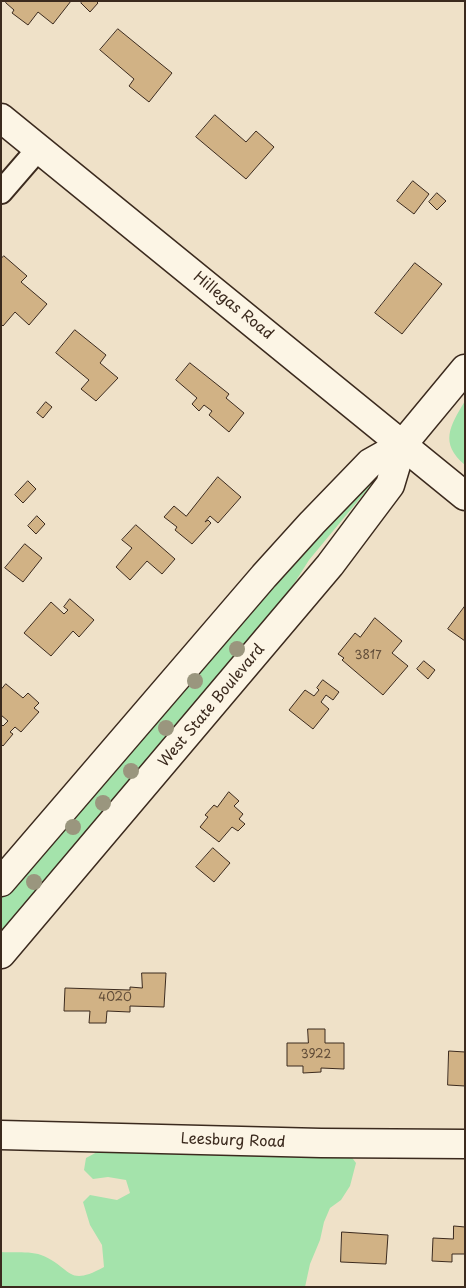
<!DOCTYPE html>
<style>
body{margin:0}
#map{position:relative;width:466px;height:1288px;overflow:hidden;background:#efe1c8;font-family:"Playpen Sans",sans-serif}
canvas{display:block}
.frame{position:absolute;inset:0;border:2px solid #3b2a1e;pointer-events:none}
</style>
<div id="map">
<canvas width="466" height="1288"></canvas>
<div class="frame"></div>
</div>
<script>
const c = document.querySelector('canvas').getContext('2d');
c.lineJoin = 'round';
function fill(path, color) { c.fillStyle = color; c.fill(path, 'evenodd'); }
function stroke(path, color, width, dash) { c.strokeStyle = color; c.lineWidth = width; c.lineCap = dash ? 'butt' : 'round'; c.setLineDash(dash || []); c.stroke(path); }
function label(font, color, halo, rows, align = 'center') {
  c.font = font + ' "Playpen Sans",sans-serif'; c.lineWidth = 4.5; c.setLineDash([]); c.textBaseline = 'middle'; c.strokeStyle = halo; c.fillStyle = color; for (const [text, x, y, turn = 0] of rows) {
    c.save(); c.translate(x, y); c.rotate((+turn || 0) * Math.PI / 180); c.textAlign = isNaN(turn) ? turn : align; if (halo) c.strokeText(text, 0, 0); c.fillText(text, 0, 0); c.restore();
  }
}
fill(new Path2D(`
 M 465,401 L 465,465 C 439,443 450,426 465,401 Z
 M 369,480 L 372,484 L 309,560 L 266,628 L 1,943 L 1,894 L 232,624 Z
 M 153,1147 L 350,1155 L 356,1163 L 350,1186 L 341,1200 L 330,1208 L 324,1222 L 320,1240 L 310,1264 L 305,1287 L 1,1287 L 1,1252 C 13,1253 30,1251 41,1255 C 72,1267 66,1288 104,1267 L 102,1245 L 90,1225 L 83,1202 L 90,1195 L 117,1200 L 130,1193 L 126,1180 L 108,1177 L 93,1179 L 84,1170 L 86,1158 L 99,1151 L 114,1153 Z`), '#a4e3ab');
const building = new Path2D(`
 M 7,1 L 71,1 L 53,24 L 38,12 L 28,25 L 12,13 L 14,10 L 6,3 Z
 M 83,1 L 96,1 L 98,3 L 90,12 L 81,3 Z
 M 118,29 L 172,73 L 149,102 L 129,86 L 134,79 L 100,50 Z
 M 215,115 L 246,142 L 256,131 L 274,147 L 246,179 L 196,137 Z
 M 413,181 L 429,194 L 414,214 L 397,201 Z
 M 437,193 L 446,201 L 437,210 L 429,202 Z
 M 4,256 L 27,276 L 21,282 L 47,304 L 29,325 L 15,312 L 3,326 L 1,324 L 1,259 Z
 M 415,263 L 442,284 L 402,334 L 375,313 Z
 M 75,330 L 106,355 L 100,363 L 118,378 L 96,401 L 81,389 L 89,380 L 56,353 Z
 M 190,363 L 229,394 L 226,398 L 244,413 L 229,432 L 209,415 L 212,411 L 204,405 L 199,411 L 192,404 L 197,398 L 176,380 Z
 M 46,402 L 52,407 L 43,418 L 37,413 Z
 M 218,477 L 241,497 L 218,523 L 210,516 L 205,522 L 208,520 L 211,523 L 192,544 L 175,530 L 177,527 L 164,517 L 174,506 L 186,516 Z
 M 28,481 L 36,489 L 23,503 L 15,495 Z
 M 37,516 L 45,524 L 36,534 L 28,526 Z
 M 136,525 L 175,559 L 162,574 L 147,561 L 130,580 L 116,567 L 132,548 L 122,540 Z
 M 25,544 L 42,558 L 23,582 L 5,568 Z
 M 70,599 L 94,620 L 79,637 L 73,631 L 51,656 L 24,633 L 51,602 L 64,614 L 68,610 L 64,607 Z
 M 465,606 L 465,641 L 448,629 Z
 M 375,618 L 402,641 L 392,653 L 408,666 L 383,695 L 342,660 L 344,658 L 338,654 L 355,633 L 360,637 Z
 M 424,661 L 435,670 L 428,679 L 417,669 Z
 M 323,680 L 339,692 L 333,700 L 326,695 L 321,702 L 329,709 L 313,729 L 289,710 L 305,690 L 314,696 L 319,690 L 317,688 Z
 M 6,684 L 23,698 L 28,693 L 39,703 L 34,708 L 39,712 L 21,732 L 15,727 L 10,732 L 13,734 L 3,746 L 1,744 L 1,724 L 3,726 L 8,721 L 1,715 L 1,690 Z
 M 229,792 L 239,801 L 234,806 L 243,814 L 239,819 L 245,824 L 238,831 L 232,827 L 219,842 L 200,827 L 208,817 L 205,815 L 214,805 L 217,807 Z
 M 213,848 L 230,863 L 214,882 L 196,867 Z
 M 142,973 L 166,973 L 164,1007 L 130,1006 L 130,1012 L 107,1011 L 106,1023 L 89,1023 L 90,1011 L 64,1011 L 65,988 L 130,990 L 130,987 L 142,988 Z
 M 308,1029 L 325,1029 L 325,1043 L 344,1043 L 344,1069 L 321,1068 L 321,1072 L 303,1073 L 303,1066 L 287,1066 L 287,1043 L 308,1043 Z
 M 449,1051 L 465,1052 L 465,1086 L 448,1085 Z
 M 454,1226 L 465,1227 L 465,1254 L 452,1254 L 452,1262 L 432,1261 L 433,1238 L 453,1239 Z
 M 342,1232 L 388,1235 L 386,1264 L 341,1262 Z`);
fill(building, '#d1b285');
stroke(building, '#3b2a1e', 1);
const street = new Path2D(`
 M 1,192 L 39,148`);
const secondary = new Path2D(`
 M 1,882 L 264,576 L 312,523 L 370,463 L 402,445
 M 1,954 L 330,565 L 390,485 L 402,445
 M 1,1135 L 321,1143 L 465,1144`);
const primary = new Path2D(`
 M 1,118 L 465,496
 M 402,445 L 465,369`);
stroke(street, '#3b2a1e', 26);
stroke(secondary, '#3b2a1e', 31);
stroke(primary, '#3b2a1e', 31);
stroke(street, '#fcf5e5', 22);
stroke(secondary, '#fcf5e5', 28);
stroke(primary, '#fcf5e5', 28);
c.fillStyle = '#9a967e';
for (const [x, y] of [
 [237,649],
 [195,681],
 [166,728],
 [131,771],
 [103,803],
 [73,827],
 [34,882]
]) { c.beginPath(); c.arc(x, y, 8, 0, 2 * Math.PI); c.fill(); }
label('12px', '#604c38', null, [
 ["3817",368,656],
 ["4020",115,998],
 ["3922",316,1055]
]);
label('15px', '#3b2a1e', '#fcf5e5', [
 ["Hillegas Road",233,306,39],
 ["West State Boulevard",212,706,-50],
 ["Leesburg Road",233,1141,2]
]);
</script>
